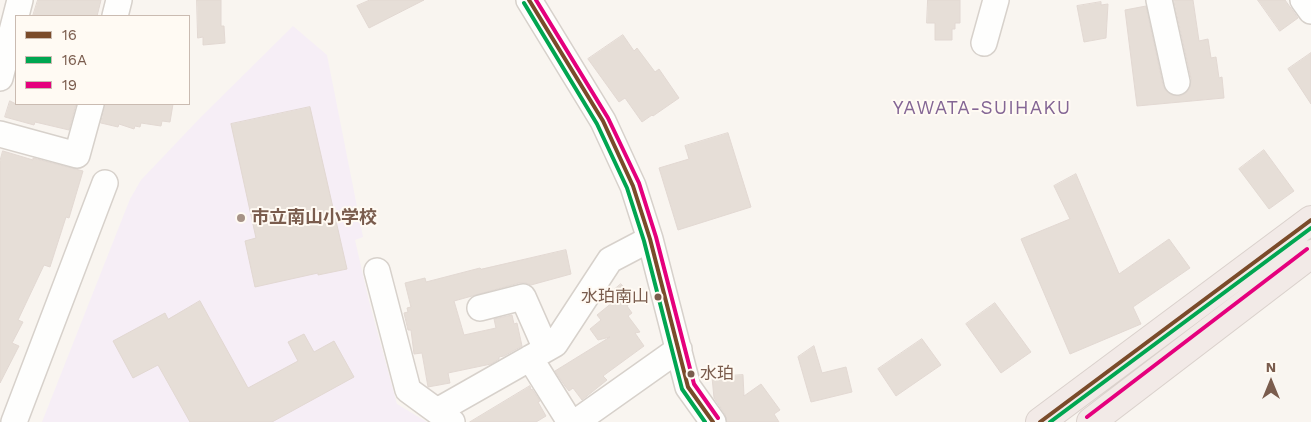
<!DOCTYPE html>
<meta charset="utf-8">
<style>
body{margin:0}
#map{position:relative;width:1311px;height:422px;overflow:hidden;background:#f9f5f0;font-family:"Work Sans",sans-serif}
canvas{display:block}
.legend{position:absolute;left:15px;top:15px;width:175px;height:90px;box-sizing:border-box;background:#fffaf3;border:1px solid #cabbb1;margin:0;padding:6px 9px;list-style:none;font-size:15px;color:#7a5c4d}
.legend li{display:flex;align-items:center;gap:10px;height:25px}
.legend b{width:25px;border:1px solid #cabbb1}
.north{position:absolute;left:1246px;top:357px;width:50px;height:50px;-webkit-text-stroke:4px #fffaf3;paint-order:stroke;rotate:0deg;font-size:14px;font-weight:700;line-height:20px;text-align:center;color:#7a5c4d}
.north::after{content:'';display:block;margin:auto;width:18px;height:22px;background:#7a5c4d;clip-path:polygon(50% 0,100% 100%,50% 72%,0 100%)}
</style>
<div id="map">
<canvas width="1311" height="422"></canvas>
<ul class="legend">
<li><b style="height:6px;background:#7a4b2a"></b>16</li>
<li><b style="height:6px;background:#00a651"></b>16A</li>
<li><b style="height:6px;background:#e5007d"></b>19</li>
</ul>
<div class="north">N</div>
</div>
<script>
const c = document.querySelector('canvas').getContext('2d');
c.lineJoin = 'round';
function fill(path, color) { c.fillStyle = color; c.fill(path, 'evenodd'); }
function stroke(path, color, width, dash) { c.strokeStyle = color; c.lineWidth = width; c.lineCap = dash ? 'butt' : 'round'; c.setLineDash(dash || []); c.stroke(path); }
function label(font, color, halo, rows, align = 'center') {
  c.font = font + ' "Work Sans","Noto Sans JP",sans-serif'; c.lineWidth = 4; c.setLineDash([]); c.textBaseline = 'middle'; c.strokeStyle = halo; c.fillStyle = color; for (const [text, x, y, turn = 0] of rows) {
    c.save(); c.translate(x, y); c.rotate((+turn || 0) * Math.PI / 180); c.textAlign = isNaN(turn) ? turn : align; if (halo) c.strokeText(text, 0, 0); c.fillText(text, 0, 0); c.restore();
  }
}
fill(new Path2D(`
 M 293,26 L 327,55 L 363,237 L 355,240 L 369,301 L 397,404 L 427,422 L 42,422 L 130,199 L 141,180 L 200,118 Z`), '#f6eef6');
const building = new Path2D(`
 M 38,0 L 101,0 L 97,16 L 33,16 Z
 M 197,0 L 221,0 L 221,26 L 224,26 L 225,43 L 203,45 L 203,37 L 198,38 Z
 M 370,0 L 424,0 L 369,28 L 357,6 Z
 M 928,0 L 960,0 L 960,23 L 955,23 L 955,29 L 952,29 L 952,40 L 935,40 L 935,23 L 927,23 Z
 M 1174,0 L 1193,0 L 1199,41 L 1208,39 L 1211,58 L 1216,57 L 1219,78 L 1222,77 L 1224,98 L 1137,106 L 1125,10 L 1146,6 L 1163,85 L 1166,91 L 1172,95 L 1180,96 L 1186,93 L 1190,87 L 1191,79 Z
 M 1258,0 L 1285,0 L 1298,18 L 1280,31 Z
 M 1101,2 L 1101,5 L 1108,4 L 1106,38 L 1084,42 L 1077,6 Z
 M 623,35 L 634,51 L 637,48 L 655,72 L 659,69 L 679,98 L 653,116 L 652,115 L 642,122 L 625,98 L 619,102 L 588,59 Z
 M 1311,53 L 1311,104 L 1288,69 Z
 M 10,101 L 16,104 L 76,104 L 69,130 L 35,122 L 34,125 L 5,117 Z
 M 105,104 L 173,104 L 170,122 L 162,121 L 161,126 L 141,123 L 140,127 L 135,126 L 134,129 L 119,124 L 118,127 L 101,123 Z
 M 310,107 L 347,269 L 318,275 L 318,273 L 255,287 L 245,241 L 256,238 L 231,124 Z
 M 728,133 L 751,207 L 678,230 L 659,168 L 689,159 L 685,146 Z
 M 1264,150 L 1294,191 L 1269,209 L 1239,169 Z
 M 3,151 L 33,160 L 33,158 L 83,171 L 69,218 L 66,217 L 50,267 L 44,265 L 18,320 L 23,322 L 12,343 L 19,346 L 0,383 L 0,161 Z
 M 1076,174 L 1119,274 L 1169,239 L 1190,268 L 1133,307 L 1141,324 L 1070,354 L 1021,239 L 1070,219 L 1054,186 Z
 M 566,250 L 571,274 L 531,285 L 526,283 L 519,283 L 454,301 L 464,335 L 496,328 L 494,319 L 512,315 L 514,324 L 517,323 L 522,346 L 504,356 L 499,357 L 499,359 L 491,364 L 448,373 L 450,383 L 428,387 L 422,353 L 414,354 L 411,330 L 408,330 L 404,313 L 408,312 L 407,308 L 411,307 L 405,283 L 425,278 L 426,282 L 480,268 L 481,269 Z
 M 621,284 L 634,300 L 627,306 L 632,313 L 628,316 L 640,332 L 635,333 L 644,346 L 603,376 L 607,380 L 582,400 L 573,388 L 569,391 L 565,386 L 555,371 L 610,337 L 598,340 L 590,329 L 601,320 L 597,315 L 613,302 L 608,295 Z
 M 200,301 L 248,388 L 298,361 L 288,342 L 304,334 L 314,352 L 334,341 L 354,377 L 272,422 L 190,422 L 158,365 L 133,378 L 113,341 L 165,313 L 168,319 Z
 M 995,303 L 1031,352 L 1001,373 L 966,324 Z
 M 922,339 L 941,365 L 896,396 L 878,369 Z
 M 814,346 L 822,373 L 846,367 L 852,392 L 811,402 L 798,357 Z
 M 743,375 L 744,396 L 761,384 L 780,410 L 774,414 L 779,422 L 727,422 L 725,414 L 714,398 L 712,377 Z
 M 530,386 L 531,390 L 532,389 L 540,401 L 538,402 L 546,416 L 536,422 L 470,422 Z`);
fill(building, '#e6ded7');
stroke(building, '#e2d8d2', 1);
const minor = new Path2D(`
 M 529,0 L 603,121 L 633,186 L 650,239 L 688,387 L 713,422
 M 1159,0 L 1177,82
 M 1303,0 L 1311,11
 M 115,16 L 119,0
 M 984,43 L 996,0
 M 0,78 L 20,0
 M 0,134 L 77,155 L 91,104
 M 377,271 L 408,390 L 452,422
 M 480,308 L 523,297 L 546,349
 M 530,358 L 570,422
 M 437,411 L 555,344 L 610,260 L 650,239
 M 14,422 L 105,183
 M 576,422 L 679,349`);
const highway = new Path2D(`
 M 1040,422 L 1311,220
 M 1091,422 L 1311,254`);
stroke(minor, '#d7d1cb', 28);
stroke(highway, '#dad1cc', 30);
stroke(minor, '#fefefd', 25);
stroke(highway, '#f2eae7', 28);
stroke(new Path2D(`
 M 529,0 L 603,121 L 633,186 L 650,239 L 688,387 L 713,422
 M 1040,422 L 1311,220`), '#7a4b2a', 4);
stroke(new Path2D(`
 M 524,3 L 597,124 L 627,188 L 644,241 L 682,389 L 705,422
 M 1050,422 L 1311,228`), '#00a651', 4);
stroke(new Path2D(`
 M 536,0 L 608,118 L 639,183 L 656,237 L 694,384 L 718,418
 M 1087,417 L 1307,249`), '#e5007d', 4);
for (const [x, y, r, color] of [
 [241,218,5,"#a69286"],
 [658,297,4.5,"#7a5c4d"],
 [691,374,4.5,"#7a5c4d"]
]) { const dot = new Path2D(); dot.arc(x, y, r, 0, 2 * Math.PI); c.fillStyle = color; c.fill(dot); stroke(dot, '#fffaf3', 2); }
label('17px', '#7a5c4d', '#fffaf3', [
 ["水珀南山",649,297],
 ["水珀",700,374,"left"]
], 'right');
label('bold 18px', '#7a5c4d', '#fffaf3', [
 ["市立南山小学校",251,218]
], 'left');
c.letterSpacing = '1px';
label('19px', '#846695', '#fffaf3', [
 ["YAWATA-SUIHAKU",982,108]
]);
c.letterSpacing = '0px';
</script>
